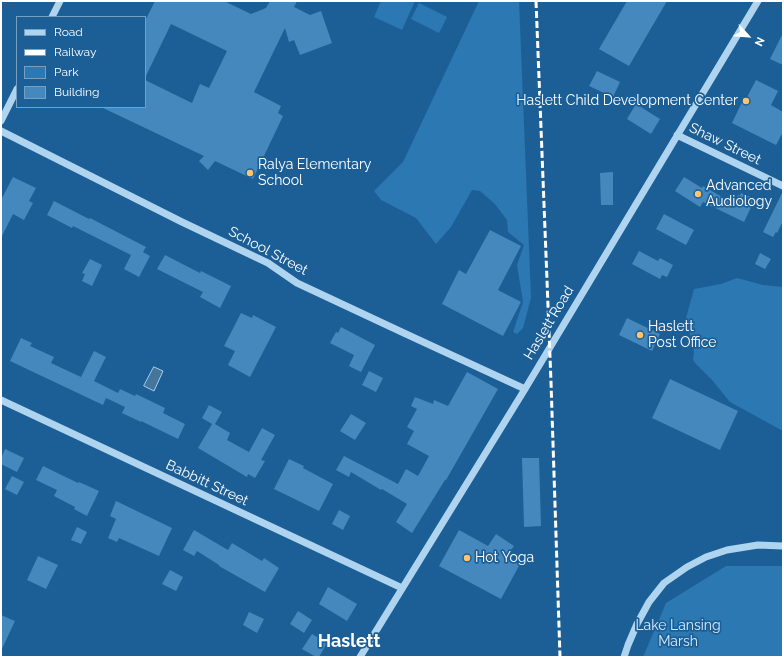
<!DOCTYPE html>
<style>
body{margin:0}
#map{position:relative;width:784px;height:658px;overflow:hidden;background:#1c5f96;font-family:Raleway,sans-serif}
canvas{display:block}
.frame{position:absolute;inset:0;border:2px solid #fff;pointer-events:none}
.legend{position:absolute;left:16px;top:16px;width:130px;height:92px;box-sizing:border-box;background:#1c5f96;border:1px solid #779fc0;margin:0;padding:5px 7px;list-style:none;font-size:12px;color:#fff}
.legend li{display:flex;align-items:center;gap:8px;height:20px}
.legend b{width:20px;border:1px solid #779fc0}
.north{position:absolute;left:728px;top:16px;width:40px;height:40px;-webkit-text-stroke:3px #1c5f96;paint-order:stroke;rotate:116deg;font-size:11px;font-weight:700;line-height:16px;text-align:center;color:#fff}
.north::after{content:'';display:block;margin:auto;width:14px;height:18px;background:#fff;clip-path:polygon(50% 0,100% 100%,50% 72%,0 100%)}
</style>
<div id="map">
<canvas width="784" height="658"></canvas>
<div class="frame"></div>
<ul class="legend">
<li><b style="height:5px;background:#afd4f0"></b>Road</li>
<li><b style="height:5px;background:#fff"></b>Railway</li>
<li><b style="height:11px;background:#2c78b2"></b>Park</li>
<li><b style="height:11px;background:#4488bd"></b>Building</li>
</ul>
<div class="north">N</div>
</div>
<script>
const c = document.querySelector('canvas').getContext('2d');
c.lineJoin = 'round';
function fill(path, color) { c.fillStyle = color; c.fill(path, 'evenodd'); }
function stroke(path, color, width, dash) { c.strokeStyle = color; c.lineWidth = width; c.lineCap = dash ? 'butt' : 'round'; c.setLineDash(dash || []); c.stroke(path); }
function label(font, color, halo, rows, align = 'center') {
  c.font = font + ' Raleway,sans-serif'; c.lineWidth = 3.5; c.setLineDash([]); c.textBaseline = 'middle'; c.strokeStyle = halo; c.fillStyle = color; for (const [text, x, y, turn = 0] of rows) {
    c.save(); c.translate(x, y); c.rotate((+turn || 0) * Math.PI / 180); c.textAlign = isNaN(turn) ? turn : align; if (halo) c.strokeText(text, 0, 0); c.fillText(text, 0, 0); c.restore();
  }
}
fill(new Path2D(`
 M 381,1 L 415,1 L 402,30 L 374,17 Z
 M 479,1 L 519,1 L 531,298 L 523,328 L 517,334 L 513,332 L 523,302 L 517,265 L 524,245 L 508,232 L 507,220 L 495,204 L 480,191 L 472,190 L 451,227 L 436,244 L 416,218 L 381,200 L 374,191 L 403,162 Z
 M 419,3 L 447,17 L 439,33 L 411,19 Z
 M 737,278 L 763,285 L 783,287 L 783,431 L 730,402 L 712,380 L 696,364 L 693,360 L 694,352 L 686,318 L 694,289 L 721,284 Z
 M 726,566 L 783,566 L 783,657 L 643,657 L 666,603 Z`), '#2c78b2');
const water = new Path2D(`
 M 154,367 L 163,371 L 154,391 L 144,386 Z`);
fill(water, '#46759b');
stroke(water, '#a2d0f1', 1);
fill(new Path2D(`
 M 155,1 L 224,1 L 251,14 L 266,8 L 270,1 L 297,1 L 294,7 L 310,15 L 321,11 L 332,43 L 300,55 L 294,40 L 289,42 L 285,28 L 254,92 L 281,106 L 278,113 L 283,116 L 253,179 L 215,161 L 208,170 L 199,161 L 204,156 L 101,107 L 145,107 L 145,80 L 192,103 L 200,84 L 209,88 L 227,51 L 171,24 L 145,78 L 145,21 Z
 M 627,1 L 667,1 L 629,66 L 599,49 Z
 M 783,33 L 783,65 L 770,59 Z
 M 597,71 L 620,82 L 613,97 L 589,86 Z
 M 756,80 L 778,91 L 771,105 L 783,112 L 783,132 L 776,145 L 732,123 L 744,98 L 746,99 Z
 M 636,104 L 660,119 L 651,134 L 627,119 Z
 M 613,172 L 613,205 L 601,205 L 600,173 Z
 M 13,177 L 36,188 L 29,201 L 33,203 L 24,220 L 13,214 L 1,238 L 1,200 Z
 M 684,177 L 702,188 L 703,186 L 734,204 L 738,195 L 740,196 L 741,193 L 755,199 L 744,222 L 703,202 L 700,207 L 675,191 Z
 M 783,191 L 783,221 L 777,233 L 776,232 L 773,237 L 763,232 Z
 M 54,201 L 89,219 L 90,218 L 146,247 L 143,252 L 150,256 L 139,277 L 124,269 L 131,255 L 73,226 L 72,228 L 47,215 Z
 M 664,214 L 694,230 L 686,245 L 656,229 Z
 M 490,230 L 521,246 L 498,290 L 521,302 L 503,336 L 442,304 L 459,270 L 466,274 Z
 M 639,251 L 658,261 L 660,258 L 673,265 L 667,277 L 662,275 L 660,279 L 632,264 Z
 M 760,253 L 771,259 L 765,269 L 755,264 Z
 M 165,255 L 200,273 L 201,271 L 231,286 L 220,308 L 200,297 L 203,292 L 157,269 Z
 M 90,259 L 102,265 L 92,286 L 82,281 L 85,274 L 82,273 Z
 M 241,313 L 252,318 L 253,315 L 276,327 L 250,377 L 228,365 L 235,351 L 224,346 Z
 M 627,318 L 660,334 L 652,351 L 619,335 Z
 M 341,327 L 375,345 L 361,372 L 349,366 L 354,355 L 330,343 L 336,332 L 338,333 Z
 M 21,338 L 32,343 L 30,346 L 54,357 L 51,363 L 81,377 L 94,351 L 106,357 L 94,381 L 118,393 L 120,389 L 135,396 L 136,394 L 165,408 L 163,413 L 185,424 L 178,439 L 141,421 L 141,422 L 122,413 L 125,407 L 106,398 L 103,405 L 10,361 Z
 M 369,371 L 383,378 L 376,392 L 362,385 Z
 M 467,372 L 498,389 L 446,480 L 445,480 L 412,533 L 396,522 L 407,504 L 382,489 L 381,490 L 351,472 L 349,477 L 336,470 L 344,456 L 398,484 L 406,469 L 418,476 L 429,456 L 407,444 L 414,431 L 407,427 L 417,409 L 411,406 L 415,397 L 433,404 L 434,400 L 448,406 Z
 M 670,379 L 738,411 L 720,450 L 652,418 Z
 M 209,405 L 222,412 L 215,424 L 230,433 L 227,440 L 249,452 L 262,428 L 275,435 L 261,460 L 265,461 L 255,478 L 248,474 L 247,477 L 198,448 L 212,424 L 202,418 Z
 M 351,414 L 366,423 L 355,440 L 340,431 Z
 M 5,449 L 24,458 L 17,472 L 1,464 L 1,458 Z
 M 522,458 L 539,458 L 541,526 L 524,527 Z
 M 289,459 L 304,466 L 303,468 L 333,484 L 319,511 L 274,489 Z
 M 43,466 L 78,483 L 79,482 L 99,491 L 87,516 L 74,509 L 75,507 L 54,496 L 57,490 L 36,480 Z
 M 12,476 L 24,482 L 17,495 L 5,489 Z
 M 116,501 L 172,528 L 159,556 L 119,538 L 117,542 L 108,538 L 116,519 L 110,516 Z
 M 339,510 L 350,516 L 343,530 L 332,524 Z
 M 77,527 L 87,532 L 81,544 L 71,540 Z
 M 194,530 L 228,550 L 232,543 L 262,561 L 264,558 L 279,568 L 265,592 L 219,566 L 219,565 L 197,551 L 194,556 L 183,550 Z
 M 459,530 L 488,546 L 496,534 L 514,546 L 506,557 L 520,564 L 501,599 L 439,566 Z
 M 38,556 L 58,565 L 46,589 L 27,580 Z
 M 170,570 L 183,577 L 176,591 L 162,584 Z
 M 328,587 L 357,604 L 347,621 L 319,604 Z
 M 298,611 L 312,620 L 304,633 L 290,624 Z
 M 249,612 L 264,619 L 257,633 L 243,625 Z
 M 1,615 L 15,621 L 1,651 Z
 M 312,634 L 327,643 L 319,657 L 316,657 L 302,649 Z`), '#4488bd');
stroke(new Path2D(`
 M 52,17 L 60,1
 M 1,121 L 17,89
 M 1,131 L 182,222 L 268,263 L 297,283 L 406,334 L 525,389
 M 677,135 L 783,186
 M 1,400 L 402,588
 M 360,657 L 525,389 L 758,1
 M 624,657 L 628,645 L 637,624 L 649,602 L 664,583 L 687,567 L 706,557 L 727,550 L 758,545 L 783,546`), '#afd4f0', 7);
stroke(new Path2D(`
 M 536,1 L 551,382 L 560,657`), '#fff', 3, [7, 3]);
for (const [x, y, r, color] of [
 [746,101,4,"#ffc46e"],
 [250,173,4,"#ffc46e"],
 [698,194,4,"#ffc46e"],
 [640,335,4,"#ffc46e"],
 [467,558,4,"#ffc46e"]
]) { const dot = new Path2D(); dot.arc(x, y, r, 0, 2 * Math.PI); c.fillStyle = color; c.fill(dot); stroke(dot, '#1c5f96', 1.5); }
label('14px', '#fff', '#1c5f96', [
 ["Haslett Child Development Center",738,101,"right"],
 ["Ralya Elementary",258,165],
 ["School",258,181],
 ["Advanced",706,186],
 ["Audiology",706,202],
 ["Haslett",648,327],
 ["Post Office",648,343],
 ["Hot Yoga",475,558]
], 'left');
label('14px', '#fff', '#1c5f96', [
 ["Shaw Street",725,144,26],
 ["School Street",268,251,28],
 ["Haslett Road",549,323,-59],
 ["Babbitt Street",207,483,25]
]);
label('14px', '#d6ebfb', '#1c5f96', [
 ["Lake Lansing",678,626],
 ["Marsh",678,642]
]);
label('bold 18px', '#fff', '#1c5f96', [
 ["Haslett",349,642]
]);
</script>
